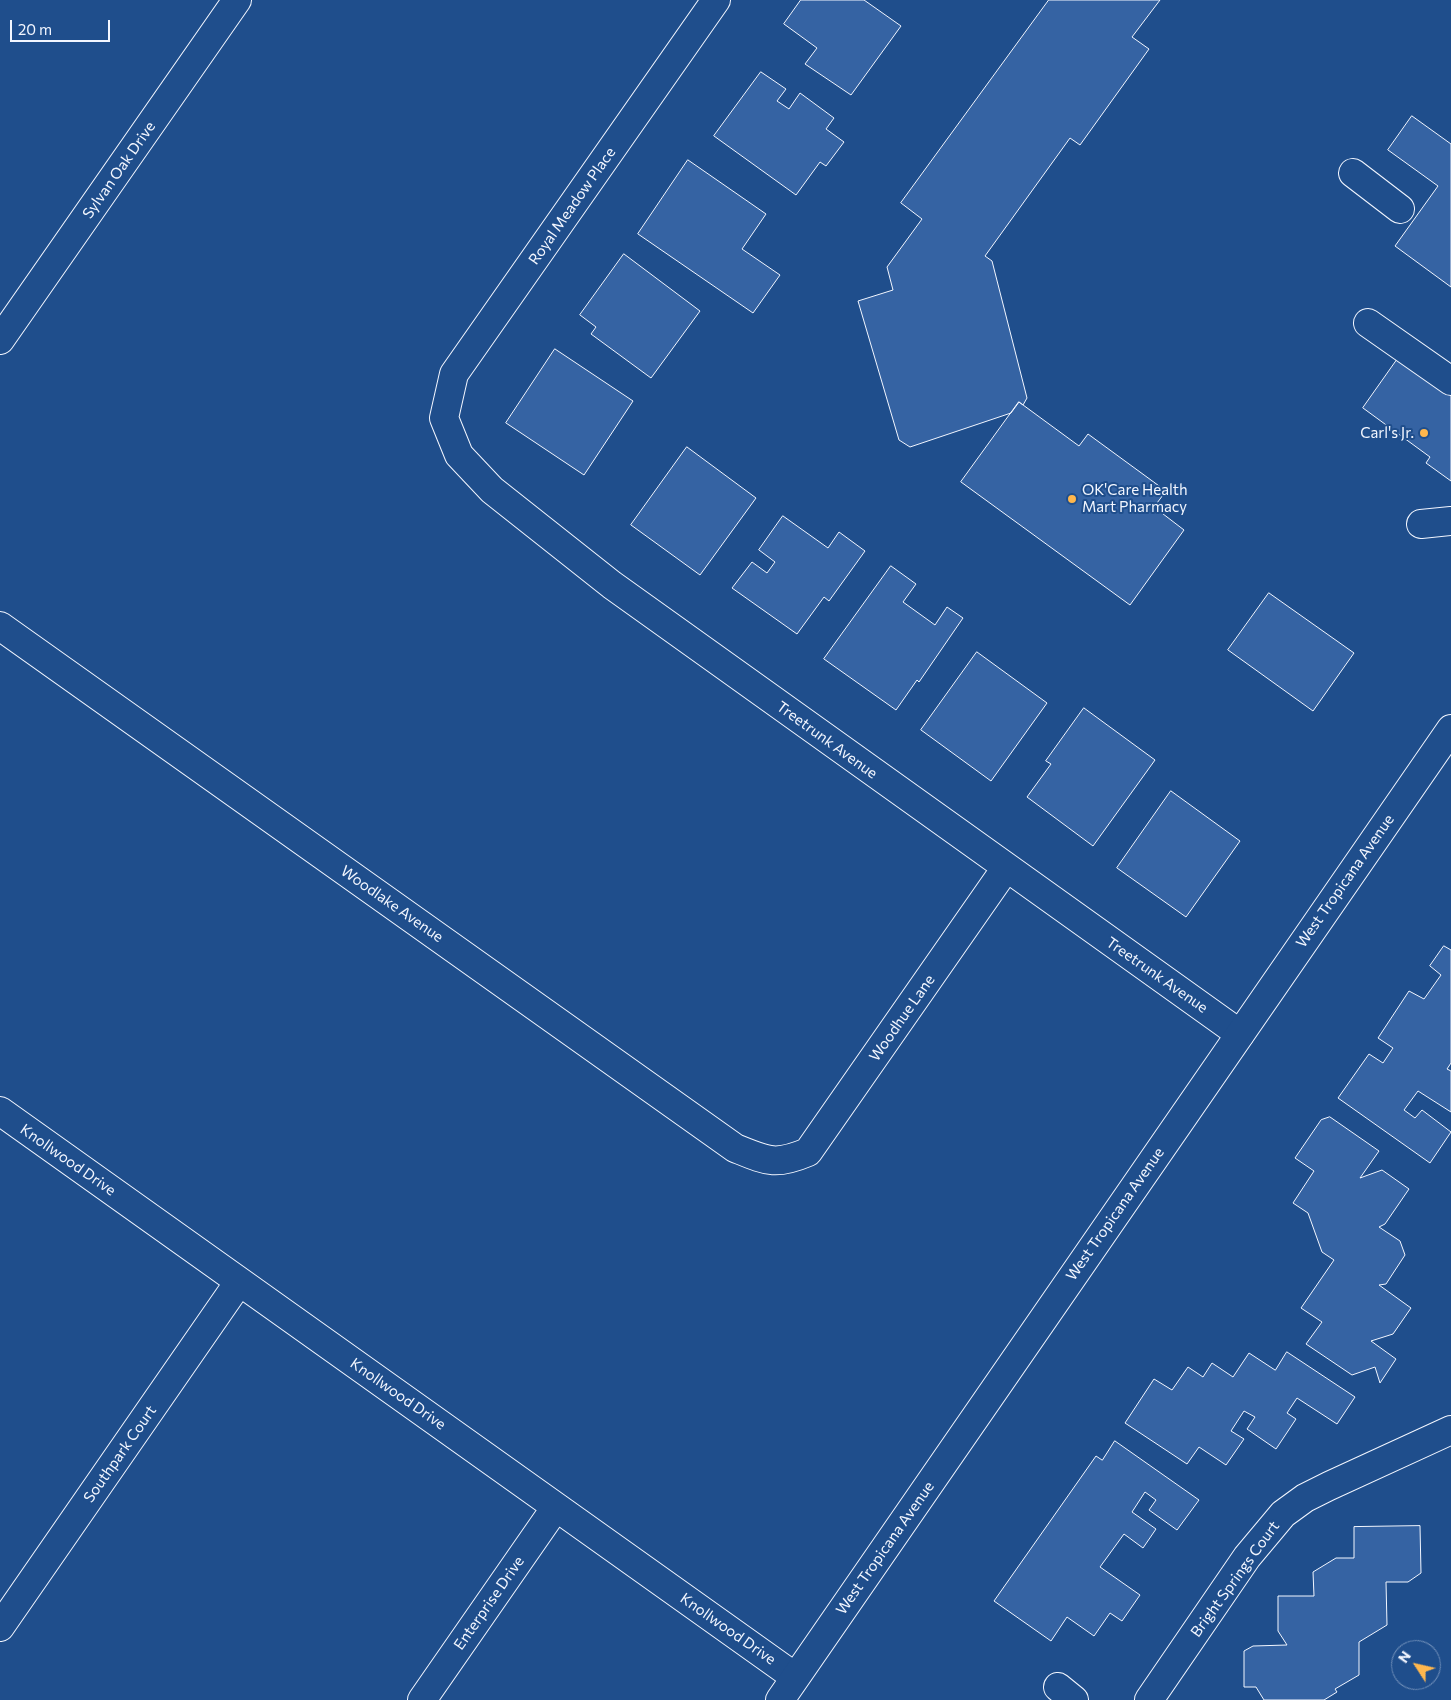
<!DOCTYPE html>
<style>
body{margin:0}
#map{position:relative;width:1451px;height:1700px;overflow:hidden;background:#1f4e8c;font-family:Commissioner,sans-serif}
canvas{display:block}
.north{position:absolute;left:1391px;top:1640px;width:50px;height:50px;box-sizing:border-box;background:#1f4e8c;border:1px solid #7391ba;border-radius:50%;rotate:305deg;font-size:14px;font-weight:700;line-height:20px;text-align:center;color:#f2f6ff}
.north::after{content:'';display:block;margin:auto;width:18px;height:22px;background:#ffb74d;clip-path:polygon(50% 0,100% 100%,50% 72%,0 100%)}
.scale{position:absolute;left:10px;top:20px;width:100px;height:22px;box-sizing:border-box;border:2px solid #f2f6ff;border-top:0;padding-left:6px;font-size:15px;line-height:18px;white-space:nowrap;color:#f2f6ff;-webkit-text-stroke:4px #1f4e8c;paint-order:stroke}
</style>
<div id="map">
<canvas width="1451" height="1700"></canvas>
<div class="north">N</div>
<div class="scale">20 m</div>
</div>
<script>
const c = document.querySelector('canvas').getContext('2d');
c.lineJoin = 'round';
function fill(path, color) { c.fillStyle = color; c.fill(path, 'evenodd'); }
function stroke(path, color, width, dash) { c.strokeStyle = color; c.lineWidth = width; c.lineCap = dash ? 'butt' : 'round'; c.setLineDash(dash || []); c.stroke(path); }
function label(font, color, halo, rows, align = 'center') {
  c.font = font + ' Commissioner,sans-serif'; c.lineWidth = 4; c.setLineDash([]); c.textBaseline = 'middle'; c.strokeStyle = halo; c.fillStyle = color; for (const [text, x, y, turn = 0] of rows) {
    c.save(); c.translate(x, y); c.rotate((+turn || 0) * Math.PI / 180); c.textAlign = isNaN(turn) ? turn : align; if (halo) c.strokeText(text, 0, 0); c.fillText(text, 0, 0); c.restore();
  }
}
const building = new Path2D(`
 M 801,0 L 864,0 L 901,26 L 851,95 L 805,64 L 817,48 L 784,24 Z
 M 1049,0 L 1160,0 L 1132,37 L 1149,49 L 1080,145 L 1070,138 L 985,256 L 992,261 L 1027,398 L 1023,405 L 1019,402 L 1011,413 L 910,447 L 899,440 L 858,301 L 893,290 L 887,267 L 922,219 L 901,203 Z
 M 761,72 L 786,89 L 777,101 L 789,109 L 800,93 L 834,118 L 826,129 L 844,142 L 826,166 L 820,162 L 796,195 L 714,136 Z
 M 1412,116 L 1451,144 L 1451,287 L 1395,246 L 1438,186 L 1388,150 Z
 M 688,160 L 766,214 L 742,249 L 780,275 L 753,313 L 638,234 Z
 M 624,254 L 700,311 L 651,378 L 591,334 L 596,327 L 580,315 Z
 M 555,349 L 633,401 L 584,475 L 506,423 Z
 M 1399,357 L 1451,394 L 1451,481 L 1426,463 L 1430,457 L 1363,408 Z
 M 1019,402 L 1079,446 L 1088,434 L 1166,491 L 1154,507 L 1184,530 L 1130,605 L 961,482 Z
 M 687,447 L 756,498 L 700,575 L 631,525 Z
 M 783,516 L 828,548 L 839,532 L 865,551 L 829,601 L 824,597 L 797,634 L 732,588 L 752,562 L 767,573 L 775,562 L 759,550 Z
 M 891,566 L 916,584 L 903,602 L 935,625 L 947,607 L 963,618 L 919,682 L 917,680 L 896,710 L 824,659 Z
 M 1269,593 L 1354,653 L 1313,711 L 1228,650 Z
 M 977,652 L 1047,703 L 991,781 L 921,730 Z
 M 1084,708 L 1155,760 L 1093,846 L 1027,797 L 1051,764 L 1046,761 Z
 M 1171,791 L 1240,841 L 1186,917 L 1117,868 Z
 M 1444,946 L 1451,950 L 1451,1063 L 1447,1069 L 1451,1071 L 1451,1112 L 1418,1091 L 1404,1110 L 1415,1118 L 1422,1110 L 1451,1132 L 1430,1163 L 1338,1098 L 1369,1054 L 1383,1063 L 1393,1048 L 1378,1038 L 1409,991 L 1424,999 L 1441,975 L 1430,966 Z
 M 1330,1117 L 1379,1151 L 1360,1178 L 1382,1170 L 1409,1189 L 1385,1224 L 1379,1227 L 1400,1241 L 1405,1255 L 1386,1284 L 1379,1285 L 1411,1308 L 1393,1334 L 1371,1341 L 1396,1359 L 1380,1383 L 1375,1367 L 1352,1375 L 1306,1344 L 1322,1322 L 1301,1308 L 1334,1260 L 1322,1252 L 1308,1213 L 1293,1203 L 1314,1171 L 1295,1158 L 1321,1120 Z
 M 1287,1352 L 1355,1397 L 1337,1424 L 1297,1398 L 1287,1413 L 1296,1419 L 1276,1449 L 1247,1429 L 1255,1417 L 1244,1411 L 1231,1431 L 1244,1439 L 1226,1465 L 1199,1447 L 1187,1464 L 1125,1423 L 1154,1379 L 1172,1390 L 1188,1367 L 1203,1377 L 1212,1363 L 1233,1377 L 1249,1353 L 1275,1370 Z
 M 1115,1441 L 1199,1500 L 1177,1530 L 1149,1510 L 1156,1500 L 1145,1492 L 1132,1512 L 1156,1529 L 1143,1548 L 1124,1534 L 1100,1567 L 1140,1595 L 1122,1621 L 1110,1613 L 1094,1636 L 1067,1617 L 1051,1641 L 994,1601 L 1096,1456 L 1102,1460 Z
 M 1420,1526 L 1421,1573 L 1408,1582 L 1386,1582 L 1387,1625 L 1359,1642 L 1359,1675 L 1335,1689 L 1337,1692 L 1324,1700 L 1264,1700 L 1256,1687 L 1244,1687 L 1244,1651 L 1253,1646 L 1287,1645 L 1278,1631 L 1278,1596 L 1314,1596 L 1313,1572 L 1336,1558 L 1354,1558 L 1354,1527 Z`);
fill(building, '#3563a3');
stroke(building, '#f2f6ff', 1);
const minor = new Path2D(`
 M 716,0 L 454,374 L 444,418 L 459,455 L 492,490 L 612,585 L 1240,1034
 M 1353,173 L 1400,209
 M 1368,323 L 1451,381
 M 0,340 L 237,0
 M 1421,524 L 1451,521
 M 0,626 L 735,1148 C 767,1161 775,1166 808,1152 L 1006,868
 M 0,1111 L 795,1677
 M 0,1627 L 239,1282
 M 1058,1687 L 1074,1700
 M 422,1700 L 556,1507
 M 1149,1700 L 1247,1557 L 1283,1514 L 1305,1498 L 1329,1486 L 1451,1430`);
const major = new Path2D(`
 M 780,1700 L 1451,729`);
stroke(minor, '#f2f6ff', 30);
stroke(major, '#f2f6ff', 30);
stroke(minor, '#1f4e8c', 28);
stroke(major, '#1f4e8c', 28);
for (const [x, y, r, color] of [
 [1424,433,5,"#ffb74d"],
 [1072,499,5,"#ffb74d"]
]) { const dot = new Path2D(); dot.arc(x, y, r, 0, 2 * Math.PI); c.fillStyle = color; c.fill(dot); stroke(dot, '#1f4e8c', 2); }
label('15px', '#f2f6ff', '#1f4e8c', [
 ["Sylvan Oak Drive",119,170,-55],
 ["Royal Meadow Place",572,206,-55],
 ["Treetrunk Avenue",827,740,36],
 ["West Tropicana Avenue",1345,881,-55],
 ["Woodlake Avenue",392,904,35],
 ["Treetrunk Avenue",1157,975,35],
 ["Woodhue Lane",902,1018,-55],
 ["Knollwood Drive",68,1160,35],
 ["West Tropicana Avenue",1115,1214,-55],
 ["Knollwood Drive",398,1394,35],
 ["Southpark Court",120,1454,-55],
 ["West Tropicana Avenue",885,1548,-55],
 ["Bright Springs Court",1235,1579,-54],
 ["Enterprise Drive",489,1603,-55],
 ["Knollwood Drive",728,1629,35]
]);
label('15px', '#f2f6ff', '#1f4e8c', [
 ["Carl's Jr.",1414,433],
 ["OK'Care Health",1082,490,"left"],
 ["Mart Pharmacy",1082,507,"left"]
], 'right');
</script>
